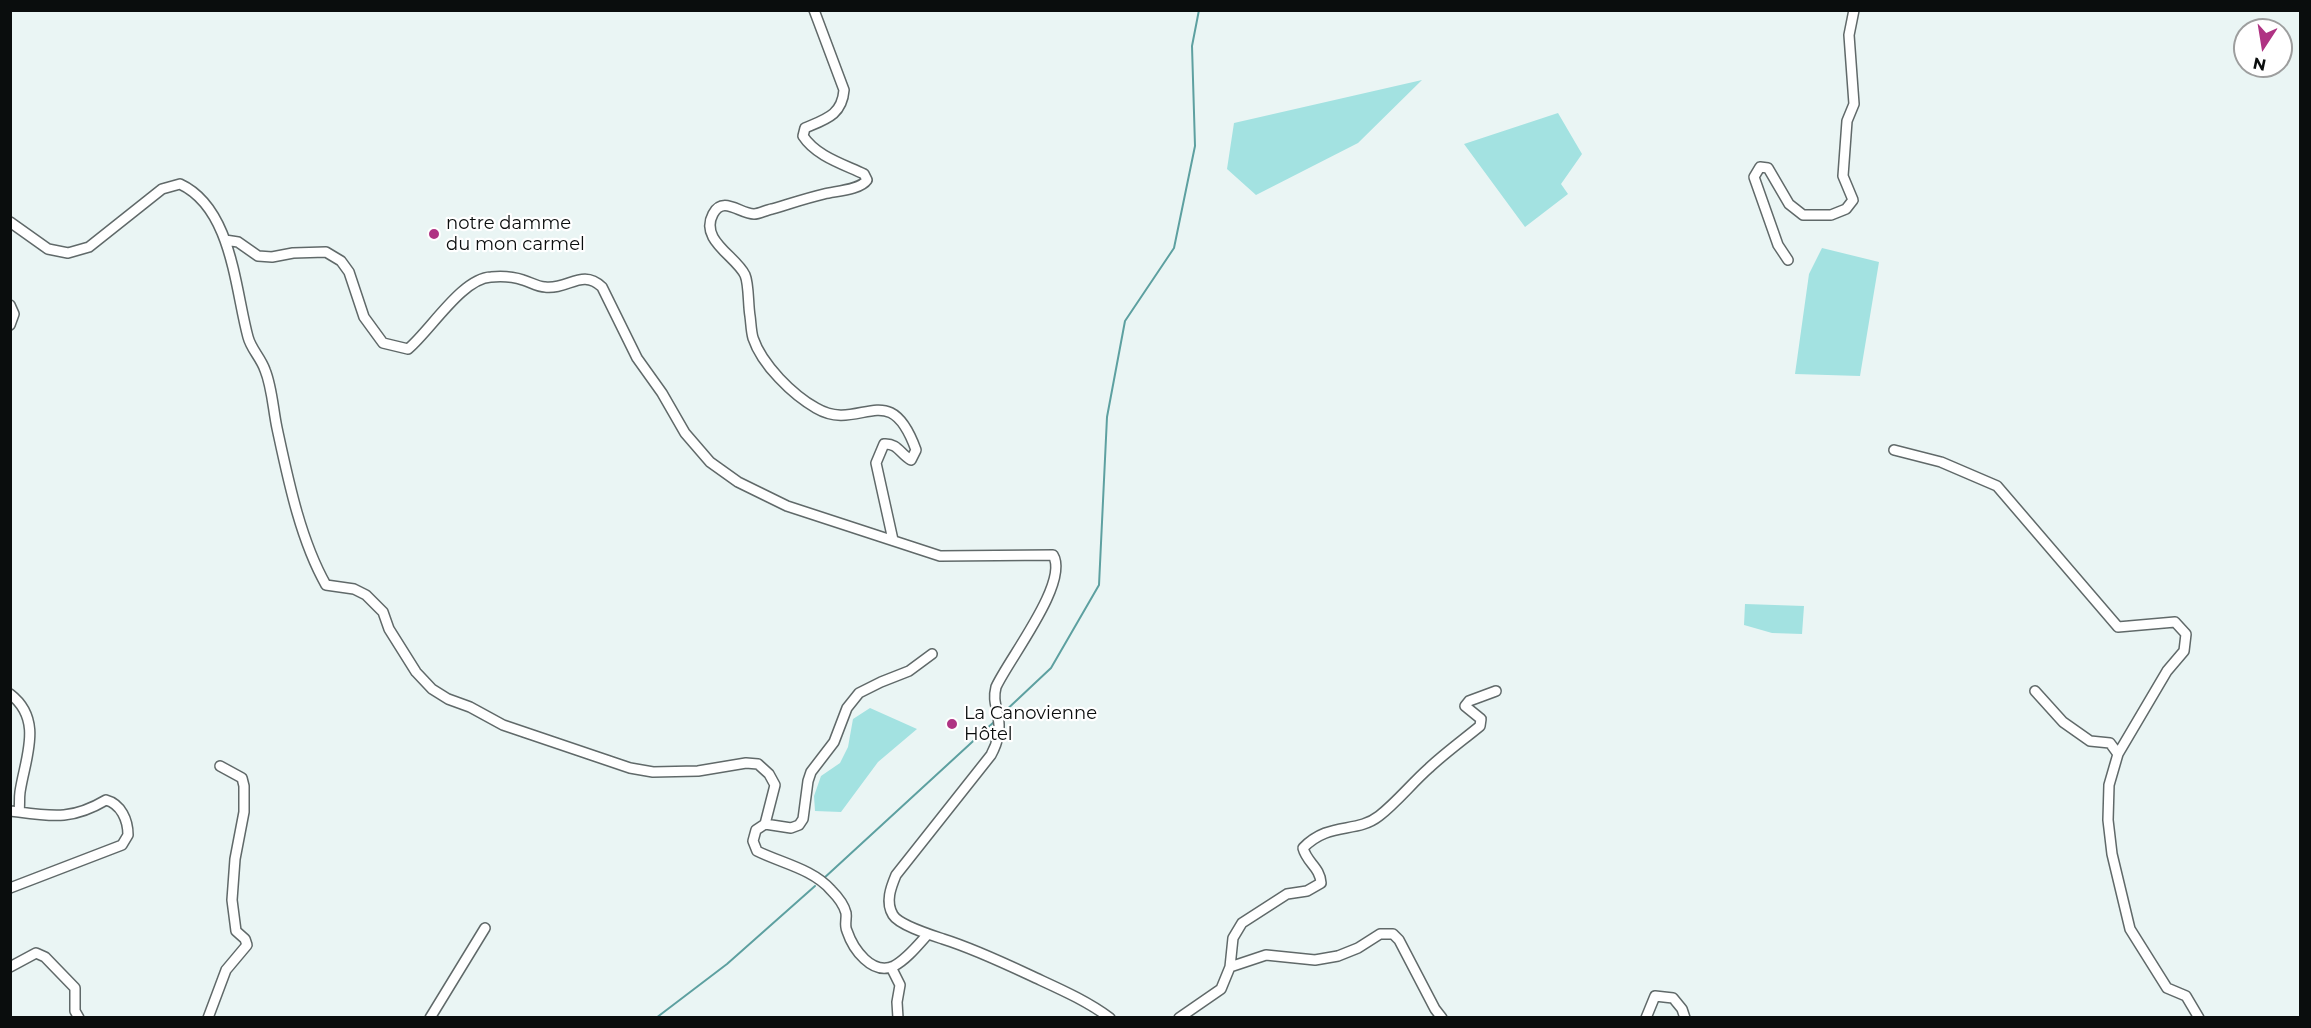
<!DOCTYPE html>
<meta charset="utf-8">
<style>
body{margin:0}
#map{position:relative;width:2311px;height:1028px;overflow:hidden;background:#eaf5f4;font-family:Montserrat,sans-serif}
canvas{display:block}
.frame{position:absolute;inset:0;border:12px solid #0a0d0d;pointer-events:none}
.north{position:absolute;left:2233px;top:18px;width:60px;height:60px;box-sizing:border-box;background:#fff;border:2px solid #9d9e9e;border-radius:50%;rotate:192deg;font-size:16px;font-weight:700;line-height:24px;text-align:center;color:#0a0d0d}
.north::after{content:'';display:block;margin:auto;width:21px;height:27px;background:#af3383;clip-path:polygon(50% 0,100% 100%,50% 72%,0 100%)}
</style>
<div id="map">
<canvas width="2311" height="1028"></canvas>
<div class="frame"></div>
<div class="north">N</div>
</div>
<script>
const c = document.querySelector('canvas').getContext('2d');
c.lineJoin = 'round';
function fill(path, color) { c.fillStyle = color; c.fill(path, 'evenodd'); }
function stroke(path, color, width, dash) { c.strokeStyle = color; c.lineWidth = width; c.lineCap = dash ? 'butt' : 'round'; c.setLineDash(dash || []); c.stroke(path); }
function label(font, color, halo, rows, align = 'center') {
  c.font = font + ' Montserrat,sans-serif'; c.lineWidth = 4.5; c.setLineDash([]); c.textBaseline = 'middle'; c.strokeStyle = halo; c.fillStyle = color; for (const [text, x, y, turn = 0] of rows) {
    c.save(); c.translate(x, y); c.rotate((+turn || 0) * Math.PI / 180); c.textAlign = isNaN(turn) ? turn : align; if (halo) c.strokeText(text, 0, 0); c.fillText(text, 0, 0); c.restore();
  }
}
fill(new Path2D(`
 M 1422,80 L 1358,143 L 1256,195 L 1227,169 L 1234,123 Z
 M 1558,113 L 1582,154 L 1561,184 L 1568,194 L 1525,227 L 1464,144 Z
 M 1822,248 L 1879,262 L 1860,376 L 1795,374 L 1809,274 Z
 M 1745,604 L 1804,606 L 1802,634 L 1772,633 L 1744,625 Z
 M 870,708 L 917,729 L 878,762 L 841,812 L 815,811 L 814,796 L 821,776 L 840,763 L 848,747 L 853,719 Z`), '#a3e2e1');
stroke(new Path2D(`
 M 1001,715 L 1051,668 L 1099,585 L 1107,417 L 1125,321 L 1174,248 L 1195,146 L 1192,46 L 1199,10
 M 823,879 L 995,721
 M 656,1018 L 727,964 L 815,886`), '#5da0a0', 2);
const street = new Path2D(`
 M 814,10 L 844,90 C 842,115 826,119 805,128 L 803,136 C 816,156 843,164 864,174 L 867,180 C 860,190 836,191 824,194 C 807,198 789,204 772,209 C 766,210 759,214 754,214 C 740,214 723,195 713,214 C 699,240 736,256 745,275 C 749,284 748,305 750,316 C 751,323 751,331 753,338 C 762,365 793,395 816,408 C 860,434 889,375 916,450 L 911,460 C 900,454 898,443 884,444 L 876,463 L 893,540
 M 10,222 L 48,249 L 68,253 L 89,247 L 162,189 L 180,184 C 232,208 235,289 248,337 C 251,349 261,358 265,370 C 272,387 273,409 277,428 C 288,479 300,539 326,585 L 354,589 L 366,595 L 383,612 L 389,629 L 416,672 L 432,689 L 448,699 L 470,707 L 503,725 L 630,768 L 653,772 L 698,771 L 746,763 L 758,764 L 769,774 L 775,785 L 765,824
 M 225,240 L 238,242 L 258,256 L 272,257 L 293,253 L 326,252 L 341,261 L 349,272 L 364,317 L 383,343 L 408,349 C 430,331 462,278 491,277 C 501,276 514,277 523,280 C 530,282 538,287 545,287 C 568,290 582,268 602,287 L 637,358 L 662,393 L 685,433 L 710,462 L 738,482 L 787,506 L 940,556 L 1053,555 C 1070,582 1008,660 996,687 C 993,699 996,705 998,716 C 1001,730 997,744 991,755 L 896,875 C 891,887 885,902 893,915 C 899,925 931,935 943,939 C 975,949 1006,964 1036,978 C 1062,990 1087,1001 1110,1018
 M 1788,260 L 1778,245 L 1754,177 L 1760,167 L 1768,168 L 1789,204 L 1803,215 L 1831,215 L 1846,209 L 1853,200 L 1843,176 L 1847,121 L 1854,104 L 1849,35 L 1854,10
 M 10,305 L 14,314 L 10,325
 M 1894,450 L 1941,462 L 1997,486 L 2118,627 L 2175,622 L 2186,634 L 2184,651 L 2167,671 L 2118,754 L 2109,785 L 2108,820 L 2112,854 L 2130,929 L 2167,988 L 2186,996 L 2199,1018
 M 2035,691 L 2063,722 L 2090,741 L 2110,743 L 2118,754
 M 10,694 C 44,720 25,758 20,792 C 19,799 20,805 19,812 L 10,811
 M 10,888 L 122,845 L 128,835 C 128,820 121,804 106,800 C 74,819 55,817 19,812
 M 928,934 C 918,945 907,959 894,966 C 872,976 853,949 847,931 C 844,925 847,919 846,913 C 844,905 836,895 831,890 C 813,869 781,863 757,851 L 753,841 L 756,830 L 765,824 L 791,828 L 799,825 L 803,819 L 808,781 L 811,772 L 834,742 L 847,708 L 859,693 L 881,682 L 909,671 L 932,654
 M 10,967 L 36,953 L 45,957 L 75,988 L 75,1011 L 79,1018
 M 891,967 L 900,985 L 897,1002 L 898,1018
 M 1230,967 L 1266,955 L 1315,960 L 1338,956 L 1358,948 L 1380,934 L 1393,934 L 1399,940 L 1435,1009 L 1442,1018
 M 208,1018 L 226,970 L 247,945 L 245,939 L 236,931 L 232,900 L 235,859 L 244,812 L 244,786 L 242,778 L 220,766
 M 430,1018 L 485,928
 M 1179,1018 L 1221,989 L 1230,967 L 1233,938 L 1242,923 L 1287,894 L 1307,891 L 1321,883 C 1320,867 1307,863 1303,848 C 1329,821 1356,834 1379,816 C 1397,802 1412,783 1429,768 C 1445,753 1463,740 1480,726 L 1481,719 L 1465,706 L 1469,701 L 1496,691
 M 1646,1018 L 1655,996 L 1673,998 L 1682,1009 L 1685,1018`);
stroke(street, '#606969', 12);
stroke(street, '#fff', 9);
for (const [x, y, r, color] of [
 [434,234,6,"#af3383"],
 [952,724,6,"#af3383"]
]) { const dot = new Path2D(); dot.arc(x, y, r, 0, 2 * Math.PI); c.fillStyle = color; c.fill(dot); stroke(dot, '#fff', 2); }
label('18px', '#0a0d0d', '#fff', [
 ["notre damme",446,224],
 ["du mon carmel",446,245],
 ["La Canovienne",964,714],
 ["Hôtel",964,735]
], 'left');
</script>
